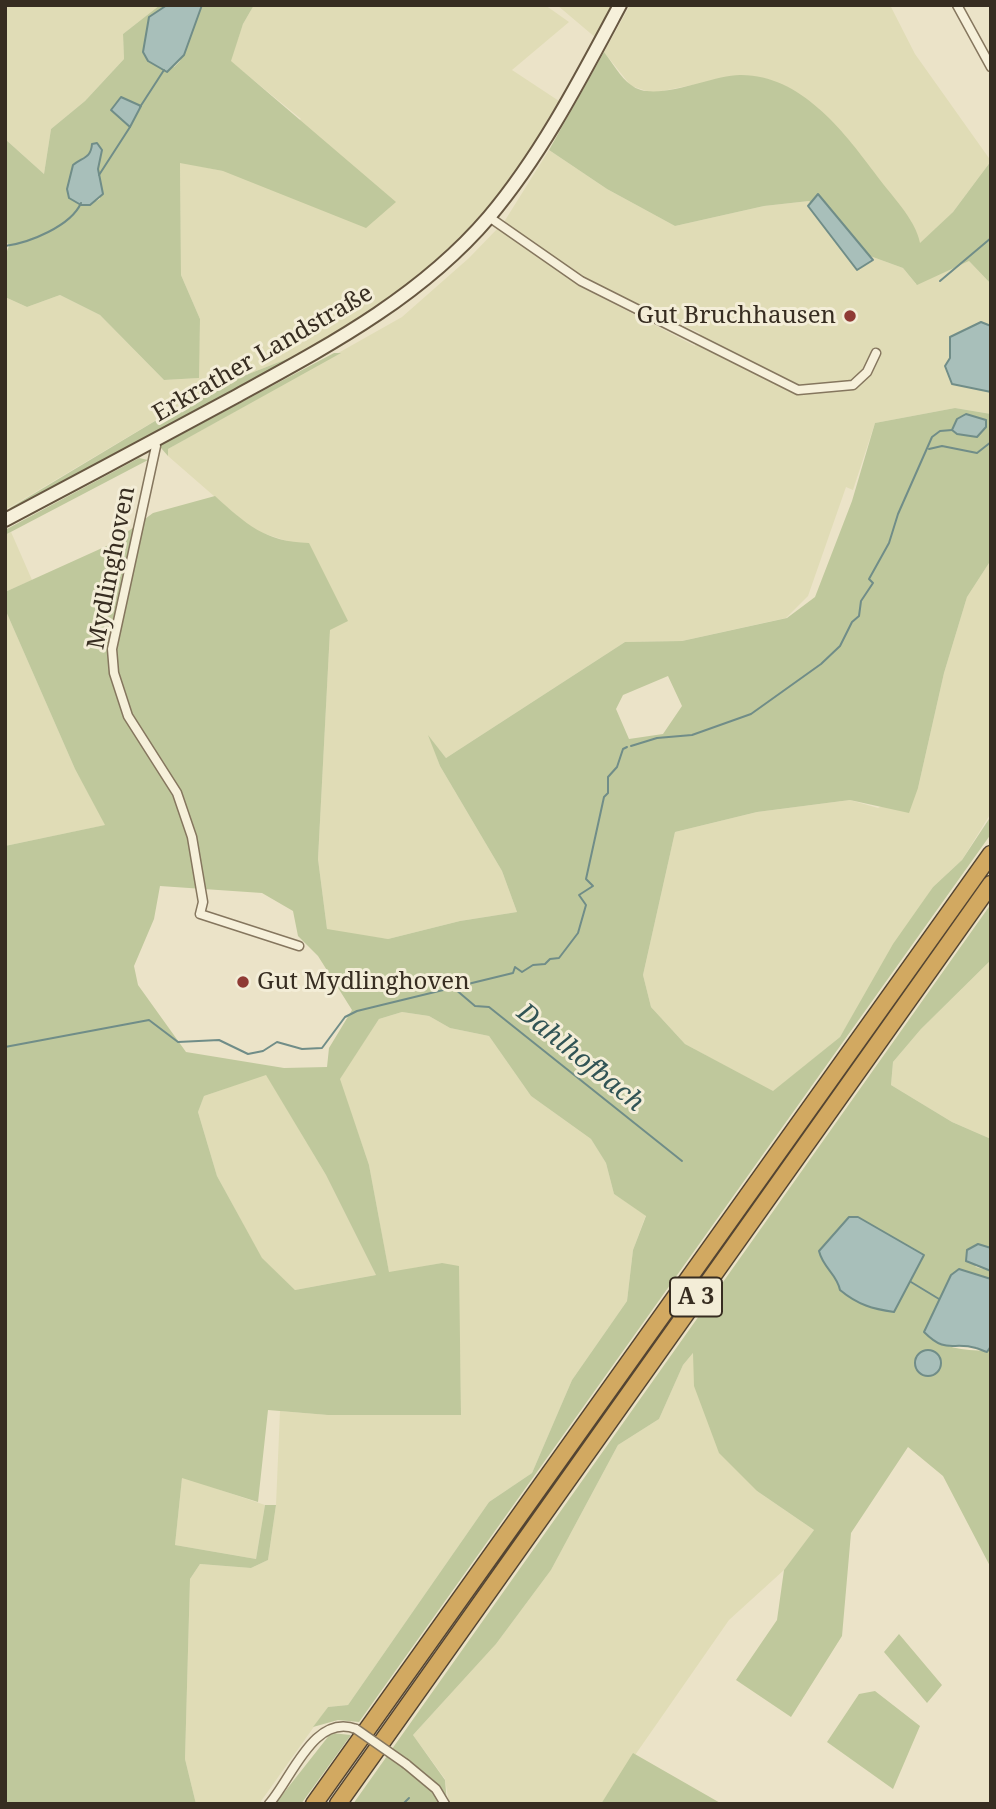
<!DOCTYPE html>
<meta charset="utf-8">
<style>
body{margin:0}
#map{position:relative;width:996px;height:1809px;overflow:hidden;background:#ebe3c8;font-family:"Noto Serif",serif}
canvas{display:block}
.frame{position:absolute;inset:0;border:7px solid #372d21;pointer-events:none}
</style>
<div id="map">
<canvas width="996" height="1809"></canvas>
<div class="frame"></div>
</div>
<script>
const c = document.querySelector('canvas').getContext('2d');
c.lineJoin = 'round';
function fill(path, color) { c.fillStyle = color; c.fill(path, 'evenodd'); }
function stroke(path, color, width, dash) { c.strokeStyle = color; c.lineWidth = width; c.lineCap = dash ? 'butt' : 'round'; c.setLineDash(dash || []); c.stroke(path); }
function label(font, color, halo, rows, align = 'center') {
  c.font = font + ' "Noto Serif",serif'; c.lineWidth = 6; c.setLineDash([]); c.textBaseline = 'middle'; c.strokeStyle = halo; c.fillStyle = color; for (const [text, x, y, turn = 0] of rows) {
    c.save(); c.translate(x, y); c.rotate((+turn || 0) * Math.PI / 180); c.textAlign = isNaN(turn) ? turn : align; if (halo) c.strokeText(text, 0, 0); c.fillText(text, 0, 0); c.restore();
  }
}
fill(new Path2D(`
 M 5,5 L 160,5 L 123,34 L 124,59 L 85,101 L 51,129 L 44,174 L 5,139 Z
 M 254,5 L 545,5 L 569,22 L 512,70 L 559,101 L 522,163 L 493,201 L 458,240 L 398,293 L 330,337 L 292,357 L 205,391 L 5,510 L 5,297 L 27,307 L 60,295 L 100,315 L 164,380 L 198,378 L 200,319 L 181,275 L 180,162 L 223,171 L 301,119 L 230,61 L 243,24 Z
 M 557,5 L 614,5 L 596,38 Z
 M 630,5 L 890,5 L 915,54 L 991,161 L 953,212 L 920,244 L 769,79 L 741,75 L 653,93 L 631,86 L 604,52 Z
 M 549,150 L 607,189 L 675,226 L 764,206 L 809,201 L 870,256 L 903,268 L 916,284 L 969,261 L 991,284 L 991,414 L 955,408 L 875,423 L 853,490 L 846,487 L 808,596 L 786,618 L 682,641 L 625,642 L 446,758 L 430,738 L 440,766 L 502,871 L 517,912 L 460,921 L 388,939 L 331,932 L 327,929 L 318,859 L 330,629 L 347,620 L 293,543 L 253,530 L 168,456 L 168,449 L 402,317 L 469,258 L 498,228 L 585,289 L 695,346 L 700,333 L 611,292 L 567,267 L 504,222 Z
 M 11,532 L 32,580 L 5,592 L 5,535 Z
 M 991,560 L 991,813 L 962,860 L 933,887 L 840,1037 L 773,1092 L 685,1044 L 651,1007 L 643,975 L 675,832 L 757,812 L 850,800 L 878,808 L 918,788 L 944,673 L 967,597 Z
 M 5,609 L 75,769 L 106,825 L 5,846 Z
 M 991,960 L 991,1139 L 952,1122 L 891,1085 L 893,1062 L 921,1029 Z
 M 402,1012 L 429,1016 L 450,1028 L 489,1036 L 531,1096 L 591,1139 L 606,1163 L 614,1194 L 646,1215 L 633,1250 L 627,1301 L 572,1380 L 532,1473 L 489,1502 L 348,1705 L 328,1707 L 259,1804 L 196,1804 L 185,1759 L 190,1579 L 200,1564 L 251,1568 L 268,1560 L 276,1505 L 280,1411 L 328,1415 L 461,1415 L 460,1346 L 442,1263 L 389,1273 L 369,1165 L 339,1079 L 379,1019 Z
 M 266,1074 L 326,1175 L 376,1275 L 295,1290 L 262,1259 L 217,1176 L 198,1112 L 204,1096 Z
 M 694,1352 L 757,1491 L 814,1530 L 784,1570 L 729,1620 L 601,1804 L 449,1804 L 445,1779 L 413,1735 L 496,1644 L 551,1570 L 618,1445 L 659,1419 L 683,1365 Z
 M 182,1477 L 265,1505 L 256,1559 L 175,1545 Z`), '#e0dcb6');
fill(new Path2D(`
 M 160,5 L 167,5 L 149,17 L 149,61 L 159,68 L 174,67 L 180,61 L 202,5 L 254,5 L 243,24 L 231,61 L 396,202 L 366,228 L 223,171 L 180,163 L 181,275 L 200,319 L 199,378 L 164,380 L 100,315 L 60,295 L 27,307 L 5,297 L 5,256 L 9,246 L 5,239 L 5,139 L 44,174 L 51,129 L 85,101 L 124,59 L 123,34 ZM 102,150 L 98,169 L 100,199 L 96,201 L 78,161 L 91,152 Z
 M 604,52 C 612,62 620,77 631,85 C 654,104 711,75 740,75 C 799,74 843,130 874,172 C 888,192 916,219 920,243 L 953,212 L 991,161 L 991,284 L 969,261 L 917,285 L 903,268 L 870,256 L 809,201 L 764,206 L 675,226 L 607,189 L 549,150 Z
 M 336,336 L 13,511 L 10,508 L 205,391 L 292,357 Z
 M 334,353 L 341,353 L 168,449 L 168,456 L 161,448 L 161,445 Z
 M 955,408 L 991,414 L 991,560 L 967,597 L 944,673 L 918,788 L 909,813 L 850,800 L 757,812 L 675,832 L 643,975 L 651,1007 L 685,1044 L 773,1091 L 840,1037 L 893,944 L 933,887 L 962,860 L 991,816 L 991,834 L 359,1722 L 338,1720 L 313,1727 L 328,1707 L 348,1705 L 489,1502 L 532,1473 L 572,1380 L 627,1301 L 633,1250 L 646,1216 L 614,1194 L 606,1163 L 591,1139 L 531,1096 L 489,1036 L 450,1028 L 429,1016 L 402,1012 L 379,1019 L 340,1079 L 369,1165 L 389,1272 L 442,1263 L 459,1266 L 461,1415 L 328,1415 L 268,1410 L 258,1502 L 182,1478 L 175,1545 L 256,1559 L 265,1505 L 276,1505 L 268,1560 L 251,1568 L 200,1564 L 190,1579 L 185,1759 L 196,1804 L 5,1804 L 5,846 L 105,825 L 75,769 L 5,609 L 5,592 L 111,544 L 153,513 L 215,496 C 246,524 265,542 309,543 L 348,621 L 330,630 L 318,859 L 327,929 L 388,939 L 460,921 L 517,912 L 502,871 L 440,766 L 428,735 L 446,758 L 625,642 L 682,641 L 787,618 L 815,597 L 852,501 L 875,423 ZM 668,676 L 682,706 L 663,734 L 629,739 L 616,709 L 623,695 ZM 160,886 L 262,893 L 293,911 L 298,936 L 318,956 L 352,1010 L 329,1048 L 327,1067 L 284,1068 L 186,1052 L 138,985 L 134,966 L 154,919 ZM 266,1075 L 326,1175 L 376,1275 L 295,1290 L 262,1258 L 217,1176 L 198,1112 L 204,1096 Z
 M 139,458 L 148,460 L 5,535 L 5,530 Z
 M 991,904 L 991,960 L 921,1029 L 893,1062 L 891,1085 L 952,1122 L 991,1139 L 991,1248 L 977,1244 L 967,1250 L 976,1267 L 991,1271 L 991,1279 L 972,1273 L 953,1273 L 925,1331 C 941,1349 964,1350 986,1351 L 991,1346 L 991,1568 L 943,1476 L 908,1447 L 851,1533 L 842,1636 L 791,1717 L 736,1680 L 777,1620 L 784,1570 L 814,1530 L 757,1491 L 719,1453 L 694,1386 L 693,1353 L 683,1365 L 659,1419 L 618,1445 L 551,1570 L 496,1644 L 413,1735 L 445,1780 L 447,1804 L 353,1804 ZM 849,1217 L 858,1217 L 924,1255 L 840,1290 L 838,1279 L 819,1251 Z
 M 899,1634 L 942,1685 L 927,1703 L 884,1652 Z
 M 875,1691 L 920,1726 L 893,1789 L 827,1742 L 859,1694 Z
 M 331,1733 L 351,1735 L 301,1804 L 275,1804 Z
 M 633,1753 L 722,1804 L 601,1804 Z`), '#bfc89c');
const water = new Path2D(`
 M 167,5 L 202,5 L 184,55 L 167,72 L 148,61 L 143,52 L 149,17 Z
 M 121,97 L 141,106 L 130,127 L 111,110 Z
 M 97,143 L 102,150 L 98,169 L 103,194 L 90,205 L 81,205 L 69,198 L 67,189 L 73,165 C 83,157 91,158 92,144 Z
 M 818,194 L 873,260 L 857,270 L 808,206 Z
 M 981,322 L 991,326 L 991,392 L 952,384 L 945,366 L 950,358 L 950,337 Z
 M 966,414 L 986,420 L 986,427 L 977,437 L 957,434 L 952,430 L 957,419 Z
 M 849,1217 L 858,1217 L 924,1255 L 894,1312 C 873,1309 858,1305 840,1290 C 837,1274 823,1268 819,1251 Z
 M 978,1244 L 991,1248 L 991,1271 L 966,1261 L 967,1250 Z
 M 959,1269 L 991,1279 L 991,1346 L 987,1352 C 983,1351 980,1349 976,1348 C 952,1341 947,1355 924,1332 L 951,1275 Z
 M915 1363a13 13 0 1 1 26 0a13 13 0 1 1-26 0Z`);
fill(water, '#a8bfba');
stroke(water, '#708d88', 2);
stroke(new Path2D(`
 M 140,107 L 164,70
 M 99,175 L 130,127
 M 5,246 C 29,243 71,226 81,203
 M 940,281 L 991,238
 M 929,449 L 942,446 L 977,453 L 991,442
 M 631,746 L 657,738 L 692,735 L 751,714 L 821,664 L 840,646 L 852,622 L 859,616 L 861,601 L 873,583 L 869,579 L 889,543 L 898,514 L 932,437 L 940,431 L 952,430
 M 455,989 L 475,1006 L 489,1007 L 682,1161
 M 5,1047 L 149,1020 L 178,1042 L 219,1040 L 248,1054 L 263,1051 L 277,1042 L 302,1049 L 322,1048 L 345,1017 L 357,1011 L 513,973 L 515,967 L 522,972 L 533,965 L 545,964 L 550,959 L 559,958 L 578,933 L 586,905 L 579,895 L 593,886 L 586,879 L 604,797 L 608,793 L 608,777 L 617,767 L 623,749 L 627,747
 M 911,1282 L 939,1299
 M 403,1804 L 409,1798`), '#708d88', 2);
const street = new Path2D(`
 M 957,5 L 991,67
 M 489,217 L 581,281 L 798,390 L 853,385 L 867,372 L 876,353
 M 153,442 L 156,446 L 112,649 L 114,673 L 128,716 L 177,793 L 192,837 L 203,902 L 200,914 L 299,946
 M 406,1764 L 436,1789 L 445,1804
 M 269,1804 C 292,1778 314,1713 356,1729`);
const secondary = new Path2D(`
 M 5,520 C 82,479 158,439 235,397 C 326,347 420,298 489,217 C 542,154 581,78 620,5`);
const highway = new Path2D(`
 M 314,1804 L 991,854
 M 338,1804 L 991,884`);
stroke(street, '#85765e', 11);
stroke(secondary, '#675741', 16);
stroke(highway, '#534432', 19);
stroke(street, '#f6f0da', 8);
stroke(secondary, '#f6f0da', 12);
stroke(highway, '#d2a961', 16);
const streetBridge = new Path2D(`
 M 356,1729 L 406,1764`);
stroke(streetBridge, '#85765e', 11, []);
stroke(streetBridge, '#f6f0da', 8);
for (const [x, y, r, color] of [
 [850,316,7,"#8f3a34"],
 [243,982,7,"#8f3a34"]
]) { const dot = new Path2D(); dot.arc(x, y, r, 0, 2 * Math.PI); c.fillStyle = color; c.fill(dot); stroke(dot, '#f3edd7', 2.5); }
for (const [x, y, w] of [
 [696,1297,52]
]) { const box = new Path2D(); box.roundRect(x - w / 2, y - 19.5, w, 39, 5); c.fillStyle = '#f3edd7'; c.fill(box); stroke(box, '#372d21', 2); }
label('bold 23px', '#372d21', null, [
 ["A 3",696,1297]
]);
label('24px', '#372d21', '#f3edd7', [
 ["Gut Bruchhausen",836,316],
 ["Gut Mydlinghoven",257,982,"left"]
], 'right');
label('24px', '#372d21', '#f3edd7', [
 ["Erkrather Landstraße",263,354,-30],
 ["Mydlinghoven",112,568,-79]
]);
label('italic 26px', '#315455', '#f3edd7', [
 ["Dahlhofbach",580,1058,39]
]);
</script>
